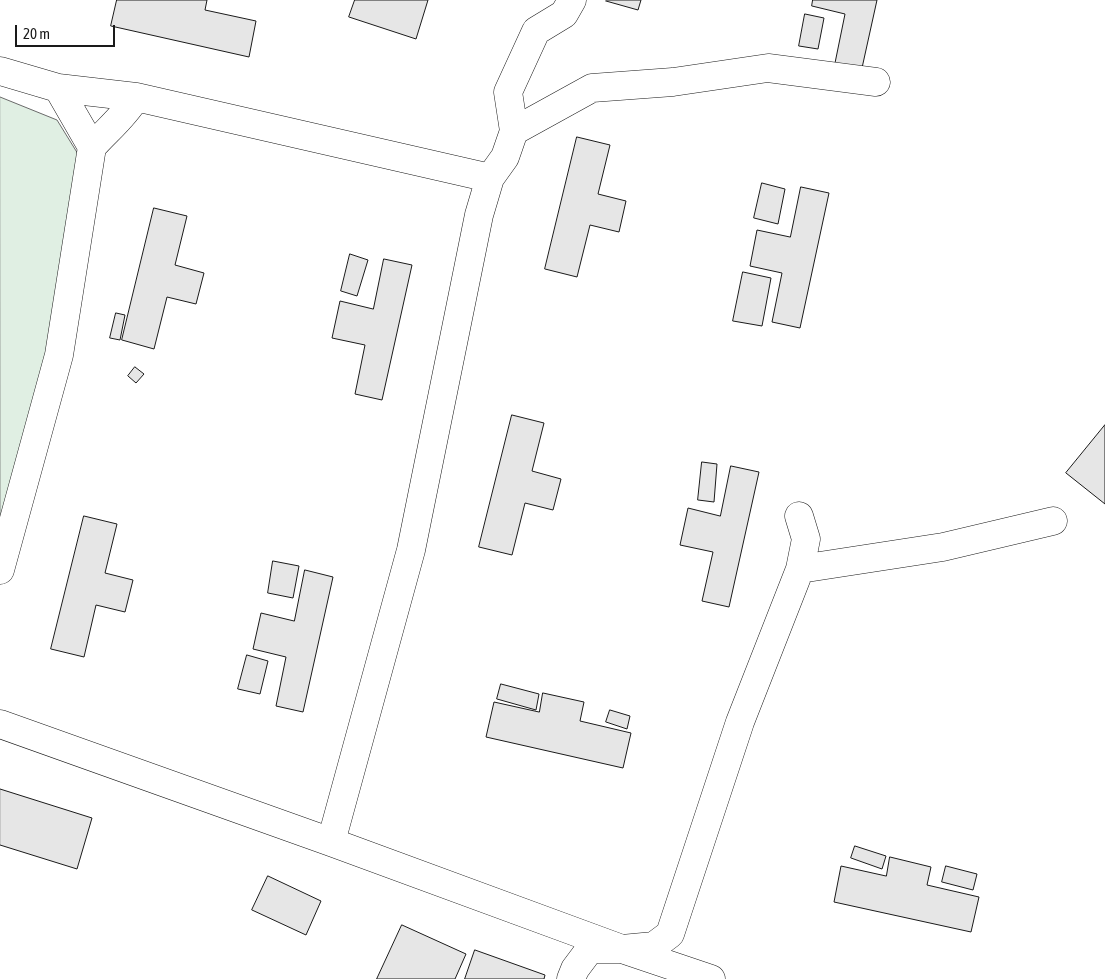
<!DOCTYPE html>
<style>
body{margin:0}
#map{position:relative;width:1105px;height:979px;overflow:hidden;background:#fff;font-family:"Asap Condensed",sans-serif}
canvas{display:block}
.scale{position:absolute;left:15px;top:25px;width:100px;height:22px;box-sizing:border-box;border:2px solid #1a1a1a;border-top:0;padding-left:6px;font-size:15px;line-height:18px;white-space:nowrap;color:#1a1a1a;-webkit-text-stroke:4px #fff;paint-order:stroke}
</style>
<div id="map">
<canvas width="1105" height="979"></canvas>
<div class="scale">20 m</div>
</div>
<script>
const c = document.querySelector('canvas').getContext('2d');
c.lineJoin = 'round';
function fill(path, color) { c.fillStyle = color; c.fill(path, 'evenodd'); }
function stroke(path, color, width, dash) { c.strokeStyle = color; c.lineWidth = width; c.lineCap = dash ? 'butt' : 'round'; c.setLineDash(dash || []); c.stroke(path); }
const green = new Path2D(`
 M 0,97 L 57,120 L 78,154 L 48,345 L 0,523 Z`);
fill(green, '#e0efe3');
stroke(green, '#6a6a6a', 1);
const building = new Path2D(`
 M 117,0 L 207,0 L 205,10 L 256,21 L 249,57 L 111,26 Z
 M 355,0 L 428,0 L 416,39 L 349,17 Z
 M 607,0 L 641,0 L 638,10 L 606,1 Z
 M 813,0 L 877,0 L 862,68 L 835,63 L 845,14 L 812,6 Z
 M 805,14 L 824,18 L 818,49 L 799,46 Z
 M 577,137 L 610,145 L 598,194 L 626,201 L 619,232 L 590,225 L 577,277 L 545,269 Z
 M 762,183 L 785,189 L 778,224 L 754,218 Z
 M 801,187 L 829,193 L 800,328 L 772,322 L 782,273 L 750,266 L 757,230 L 790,237 Z
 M 154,208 L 187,216 L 175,265 L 204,273 L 196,304 L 167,297 L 154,349 L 122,340 Z
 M 350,254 L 368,260 L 357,296 L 341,291 Z
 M 384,259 L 412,265 L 382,400 L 355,394 L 365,345 L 332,338 L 340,301 L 373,309 Z
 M 743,272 L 771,278 L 762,326 L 733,321 Z
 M 116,313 L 125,315 L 120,340 L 110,338 Z
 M 135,367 L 144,374 L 136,383 L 128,376 Z
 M 512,415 L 544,423 L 532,471 L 561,479 L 553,510 L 525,503 L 512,555 L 479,547 Z
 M 1105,425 L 1105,504 L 1066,473 Z
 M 702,462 L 717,464 L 714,502 L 698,500 Z
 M 731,466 L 759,472 L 729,607 L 702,601 L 713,552 L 680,545 L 688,508 L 720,516 Z
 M 84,516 L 117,524 L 105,573 L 133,580 L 125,612 L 96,605 L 84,657 L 51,649 Z
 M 273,561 L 299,566 L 293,598 L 268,593 Z
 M 305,570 L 333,577 L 303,712 L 276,706 L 286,657 L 253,649 L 261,613 L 294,621 Z
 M 247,655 L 268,661 L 260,694 L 238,689 Z
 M 501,684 L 539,694 L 536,710 L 497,699 Z
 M 543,693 L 584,702 L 580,721 L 631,733 L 623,768 L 486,737 L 494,702 L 539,712 Z
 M 610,710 L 630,716 L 627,729 L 606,722 Z
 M 0,789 L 92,818 L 77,869 L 0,845 Z
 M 855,846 L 886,856 L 882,869 L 851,858 Z
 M 890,857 L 931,867 L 927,885 L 979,897 L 971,932 L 834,902 L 841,866 L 886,876 Z
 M 946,866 L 977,874 L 973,890 L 942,882 Z
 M 268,876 L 321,901 L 306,935 L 252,910 Z
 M 402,925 L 466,954 L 455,979 L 377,979 Z
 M 475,950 L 545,975 L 544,979 L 465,979 Z`);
fill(building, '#e6e6e6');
stroke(building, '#1a1a1a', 1);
const street = new Path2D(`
 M 0,71 L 58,88 L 136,97 L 490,178
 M 58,88 L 92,147
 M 514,131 L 592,88 L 673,82 L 768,68 L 876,82
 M 800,569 L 943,547 L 1053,521
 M 0,570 L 59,355 L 92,147 C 107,130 124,117 136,97
 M 0,724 L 331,842 L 622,949 L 711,979
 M 331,842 L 411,550 L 479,215 L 490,178 L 505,157 L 514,131 L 508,92 L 536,31 L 564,14 L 572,0
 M 571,979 L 575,969 L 590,949 L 622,949 L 654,946 L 670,934 L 740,722 L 800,569 L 806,539 L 799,516`);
stroke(street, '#1a1a1a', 29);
stroke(street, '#fff', 28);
</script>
